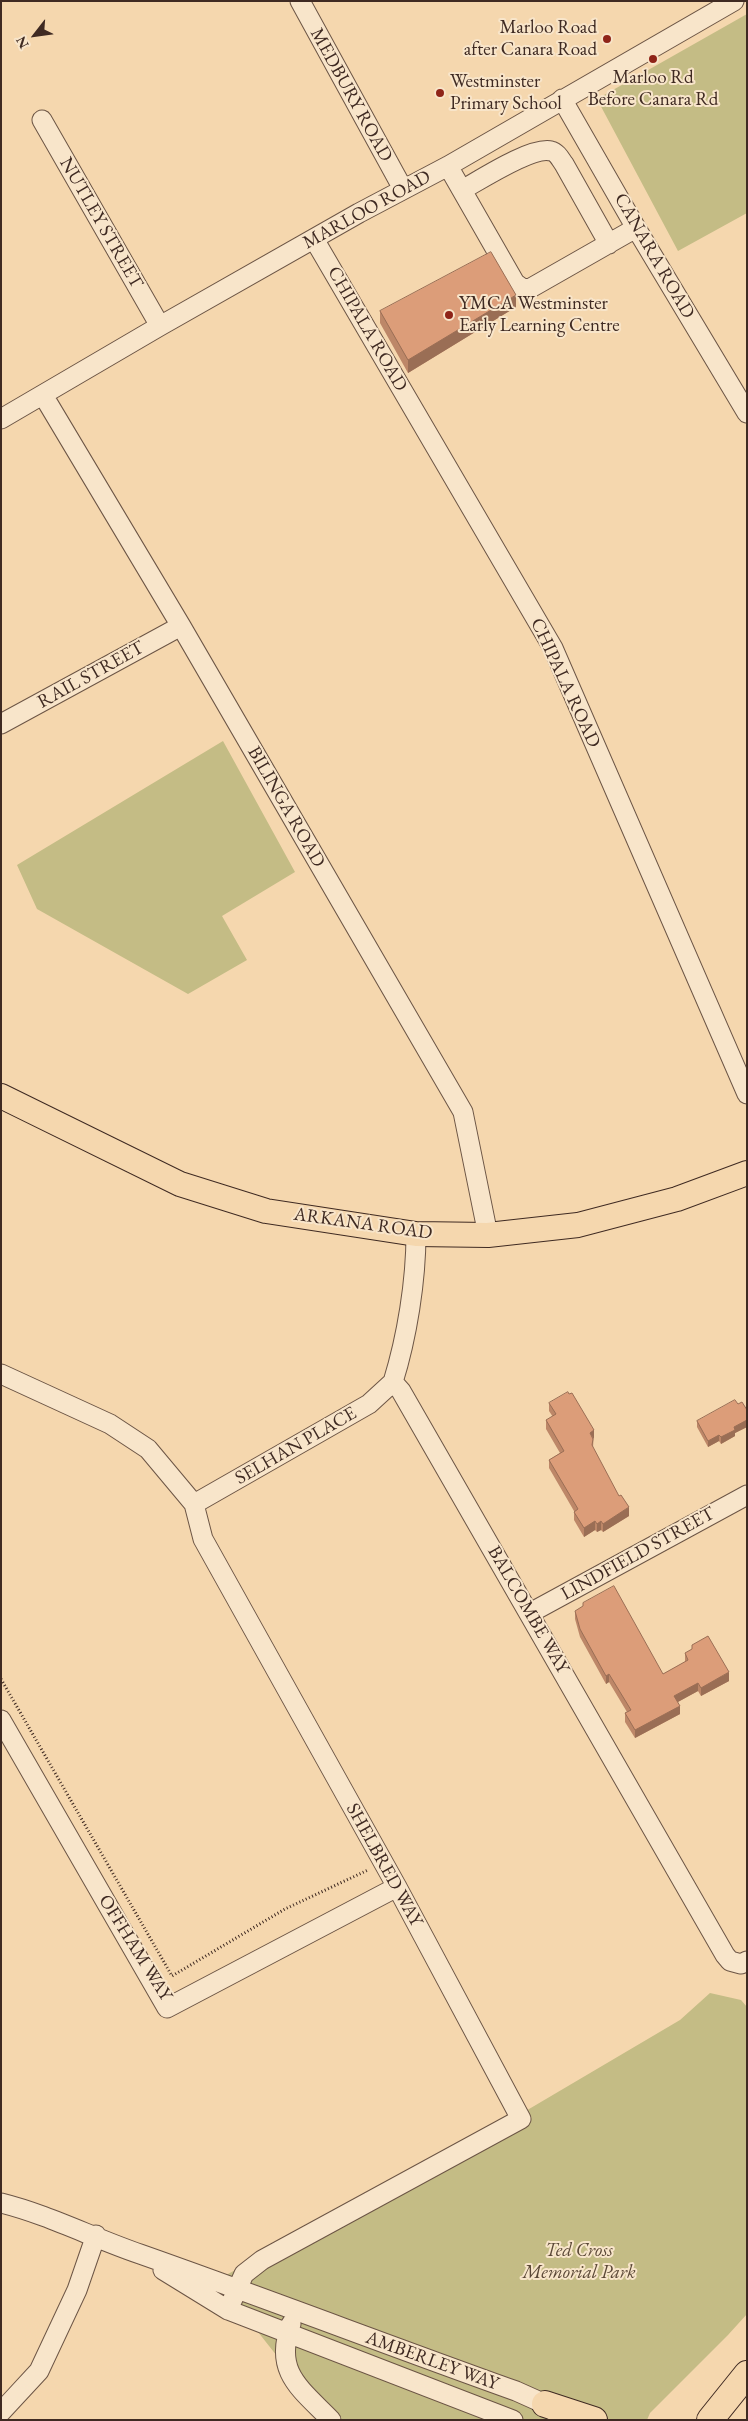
<!DOCTYPE html>
<style>
body{margin:0}
#map{position:relative;width:748px;height:2421px;overflow:hidden;background:#f5d7ae;font-family:"EB Garamond",serif}
canvas{display:block}
.frame{position:absolute;inset:0;border:2px solid #3f2a22;pointer-events:none}
.north{position:absolute;left:10px;top:10px;width:50px;height:50px;-webkit-text-stroke:4px #f8e5ca;paint-order:stroke;rotate:240deg;font-size:14px;font-weight:700;line-height:20px;text-align:center;color:#3f2a22}
.north::after{content:'';display:block;margin:auto;width:18px;height:22px;background:#3f2a22;clip-path:polygon(50% 0,100% 100%,50% 72%,0 100%)}
</style>
<div id="map">
<canvas width="748" height="2421"></canvas>
<div class="frame"></div>
<div class="north">N</div>
</div>
<script>
const c = document.querySelector('canvas').getContext('2d');
c.lineJoin = 'round';
function fill(path, color) { c.fillStyle = color; c.fill(path, 'evenodd'); }
function stroke(path, color, width, dash) { c.strokeStyle = color; c.lineWidth = width; c.lineCap = dash ? 'butt' : 'round'; c.setLineDash(dash || []); c.stroke(path); }
function label(font, color, halo, rows, align = 'center') {
  c.font = font + ' "EB Garamond",serif'; c.lineWidth = 4; c.setLineDash([]); c.textBaseline = 'middle'; c.strokeStyle = halo; c.fillStyle = color; for (const [text, x, y, turn = 0] of rows) {
    c.save(); c.translate(x, y); c.rotate((+turn || 0) * Math.PI / 180); c.textAlign = isNaN(turn) ? turn : align; if (halo) c.strokeText(text, 0, 0); c.fillText(text, 0, 0); c.restore();
  }
}
fill(new Path2D(`
 M 747,14 L 747,213 L 678,251 L 597,99 Z
 M 223,741 L 295,872 L 222,916 L 247,960 L 188,994 L 37,909 L 17,865 Z
 M 710,1993 L 741,2000 L 747,2007 L 747,2314 L 728,2335 L 650,2413 L 647,2420 L 341,2420 L 288,2370 L 217,2280 L 507,2122 L 680,2020 Z`), '#c4bc85');
const minor = new Path2D(`
 M 300,1 L 403,189
 M 562,99 L 636,228 L 747,413
 M 42,120 L 160,326
 M 448,166 L 515,283 L 522,288 L 529,289 L 636,228
 M 462,190 C 480,180 532,146 551,151 C 557,152 561,160 564,164 L 609,244
 M 314,239 L 553,648 L 747,1094
 M 43,395 L 181,626 L 463,1112 L 488,1235
 M 1,419 L 160,326 L 359,213 L 448,166 L 734,1
 M 1,724 L 181,626
 M 416,1234 C 416,1281 407,1337 393,1382 L 401,1391 L 725,1955 L 730,1961 L 741,1964 L 747,1961
 M 1,1374 L 110,1424 L 148,1449 L 194,1504 L 203,1539 L 397,1887 L 521,2119 L 262,2260 L 244,2274 L 228,2310
 M 194,1504 L 369,1404 L 393,1382
 M 530,1613 L 747,1495
 M 1,1720 L 167,2008 L 397,1887
 M 1,2203 C 49,2215 93,2238 140,2254 C 265,2298 390,2346 516,2391 L 545,2404 L 554,2411
 M 163,2270 L 228,2310 L 513,2420
 M 291,2324 C 273,2372 301,2389 331,2420
 M 1,2412 L 39,2371 L 77,2290 L 96,2235`);
const major = new Path2D(`
 M 1,1096 L 180,1184 L 266,1211 L 416,1234 L 488,1235 L 578,1225 L 677,1199 L 747,1173`);
const highway = new Path2D(`
 M 545,2404 L 594,2420
 M 710,2420 L 747,2374`);
stroke(minor, '#6c5545', 21);
stroke(major, '#3f2a22', 26);
stroke(highway, '#3f2a22', 28);
stroke(new Path2D(`
 M 1,1679 L 172,1976 L 285,1909 L 368,1870`), '#3f2a22', 3, [1, 2.5]);
stroke(minor, '#f8e5ca', 19);
stroke(major, '#f5d7ae', 24);
stroke(highway, '#f5d7ae', 26);
fill(new Path2D(`
 M 516,307 L 408,373 L 380,323 L 380,311 Z
 M 549,1403 L 594,1430 L 593,1448 L 629,1516 L 603,1532 L 601,1530 L 597,1532 L 595,1530 L 584,1537 L 574,1520 L 574,1511 L 549,1468 L 549,1460 L 560,1453 L 546,1429 L 546,1420 L 553,1417 L 549,1411 Z
 M 738,1404 L 747,1410 L 747,1427 L 735,1433 L 735,1436 L 721,1444 L 719,1441 L 708,1447 L 697,1427 L 697,1421 Z
 M 575,1611 L 663,1674 L 685,1662 L 685,1653 L 729,1681 L 701,1696 L 698,1691 L 678,1702 L 680,1714 L 635,1738 L 625,1722 L 625,1713 L 627,1712 L 609,1682 L 606,1684 L 580,1637 L 575,1619 Z`), '#bd8768');
fill(new Path2D(`
 M 516,295 L 516,307 L 408,373 L 408,360 Z
 M 747,1420 L 747,1427 L 735,1433 L 735,1436 L 721,1444 L 721,1437 L 734,1427 Z
 M 594,1430 L 594,1439 L 590,1433 Z
 M 719,1435 L 719,1441 L 708,1447 L 708,1441 Z
 M 629,1507 L 629,1516 L 603,1532 L 603,1524 Z
 M 595,1521 L 595,1530 L 584,1537 L 584,1528 Z
 M 601,1521 L 601,1530 L 597,1532 L 597,1524 Z
 M 729,1672 L 729,1681 L 701,1696 L 701,1688 Z
 M 609,1674 L 609,1682 L 606,1684 L 606,1676 Z
 M 698,1683 L 698,1691 L 674,1704 L 674,1696 Z
 M 680,1706 L 680,1714 L 635,1738 L 635,1730 Z`), '#9a6e55');
const building = new Path2D(`
 M 491,252 L 516,295 L 408,360 L 380,311 Z
 M 568,1392 L 569,1394 L 572,1393 L 594,1430 L 590,1433 L 593,1439 L 592,1445 L 619,1496 L 621,1495 L 629,1507 L 603,1524 L 601,1521 L 597,1524 L 595,1521 L 584,1528 L 574,1512 L 578,1509 L 549,1460 L 564,1451 L 546,1420 L 556,1414 L 549,1403 Z
 M 735,1400 L 738,1404 L 742,1402 L 747,1410 L 747,1420 L 734,1427 L 735,1430 L 721,1437 L 719,1435 L 708,1441 L 697,1421 Z
 M 614,1586 L 663,1674 L 688,1660 L 685,1653 L 692,1649 L 692,1645 L 708,1636 L 729,1672 L 701,1688 L 698,1683 L 674,1696 L 680,1706 L 635,1730 L 625,1713 L 631,1710 L 609,1674 L 606,1676 L 580,1629 L 575,1611 L 583,1606 L 583,1603 Z`);
fill(building, '#dc9d79');
stroke(building, '#9a6e55', 1);
for (const [x, y, r, color] of [
 [607,39,5,"#8f2418"],
 [653,59,5,"#8f2418"],
 [440,93,5,"#8f2418"],
 [449,315,5,"#8f2418"]
]) { const dot = new Path2D(); dot.arc(x, y, r, 0, 2 * Math.PI); c.fillStyle = color; c.fill(dot); stroke(dot, '#f8e5ca', 2); }
label('19px', '#3f2a22', '#f8e5ca', [
 ["Marloo Road",597,28,"right"],
 ["after Canara Road",597,50,"right"],
 ["Marloo Rd",653,78,"center"],
 ["Before Canara Rd",653,100,"center"],
 ["Westminster",450,82],
 ["Primary School",450,104],
 ["YMCA Westminster",459,304],
 ["Early Learning Centre",459,326]
], 'left');
label('19px', '#3f2a22', '#f8e5ca', [
 ["MEDBURY ROAD",351,95,61],
 ["MARLOO ROAD",367,210,-29],
 ["NUTLEY STREET",101,223,60],
 ["CANARA ROAD",654,256,60],
 ["CHIPALA ROAD",367,329,60],
 ["RAIL STREET",91,675,-29],
 ["CHIPALA ROAD",565,683,65],
 ["BILINGA ROAD",286,807,60],
 ["ARKANA ROAD",363,1224,8],
 ["SELHAN PLACE",296,1446,-30],
 ["LINDFIELD STREET",638,1554,-29],
 ["BALCOMBE WAY",528,1610,60],
 ["SHELBRED WAY",384,1865,61],
 ["OFFHAM WAY",135,1948,58],
 ["AMBERLEY WAY",432,2361,20]
]);
label('italic 19px', '#5a4736', '#f8e5ca', [
 ["Ted Cross",579,2251],
 ["Memorial Park",579,2273]
]);
</script>
